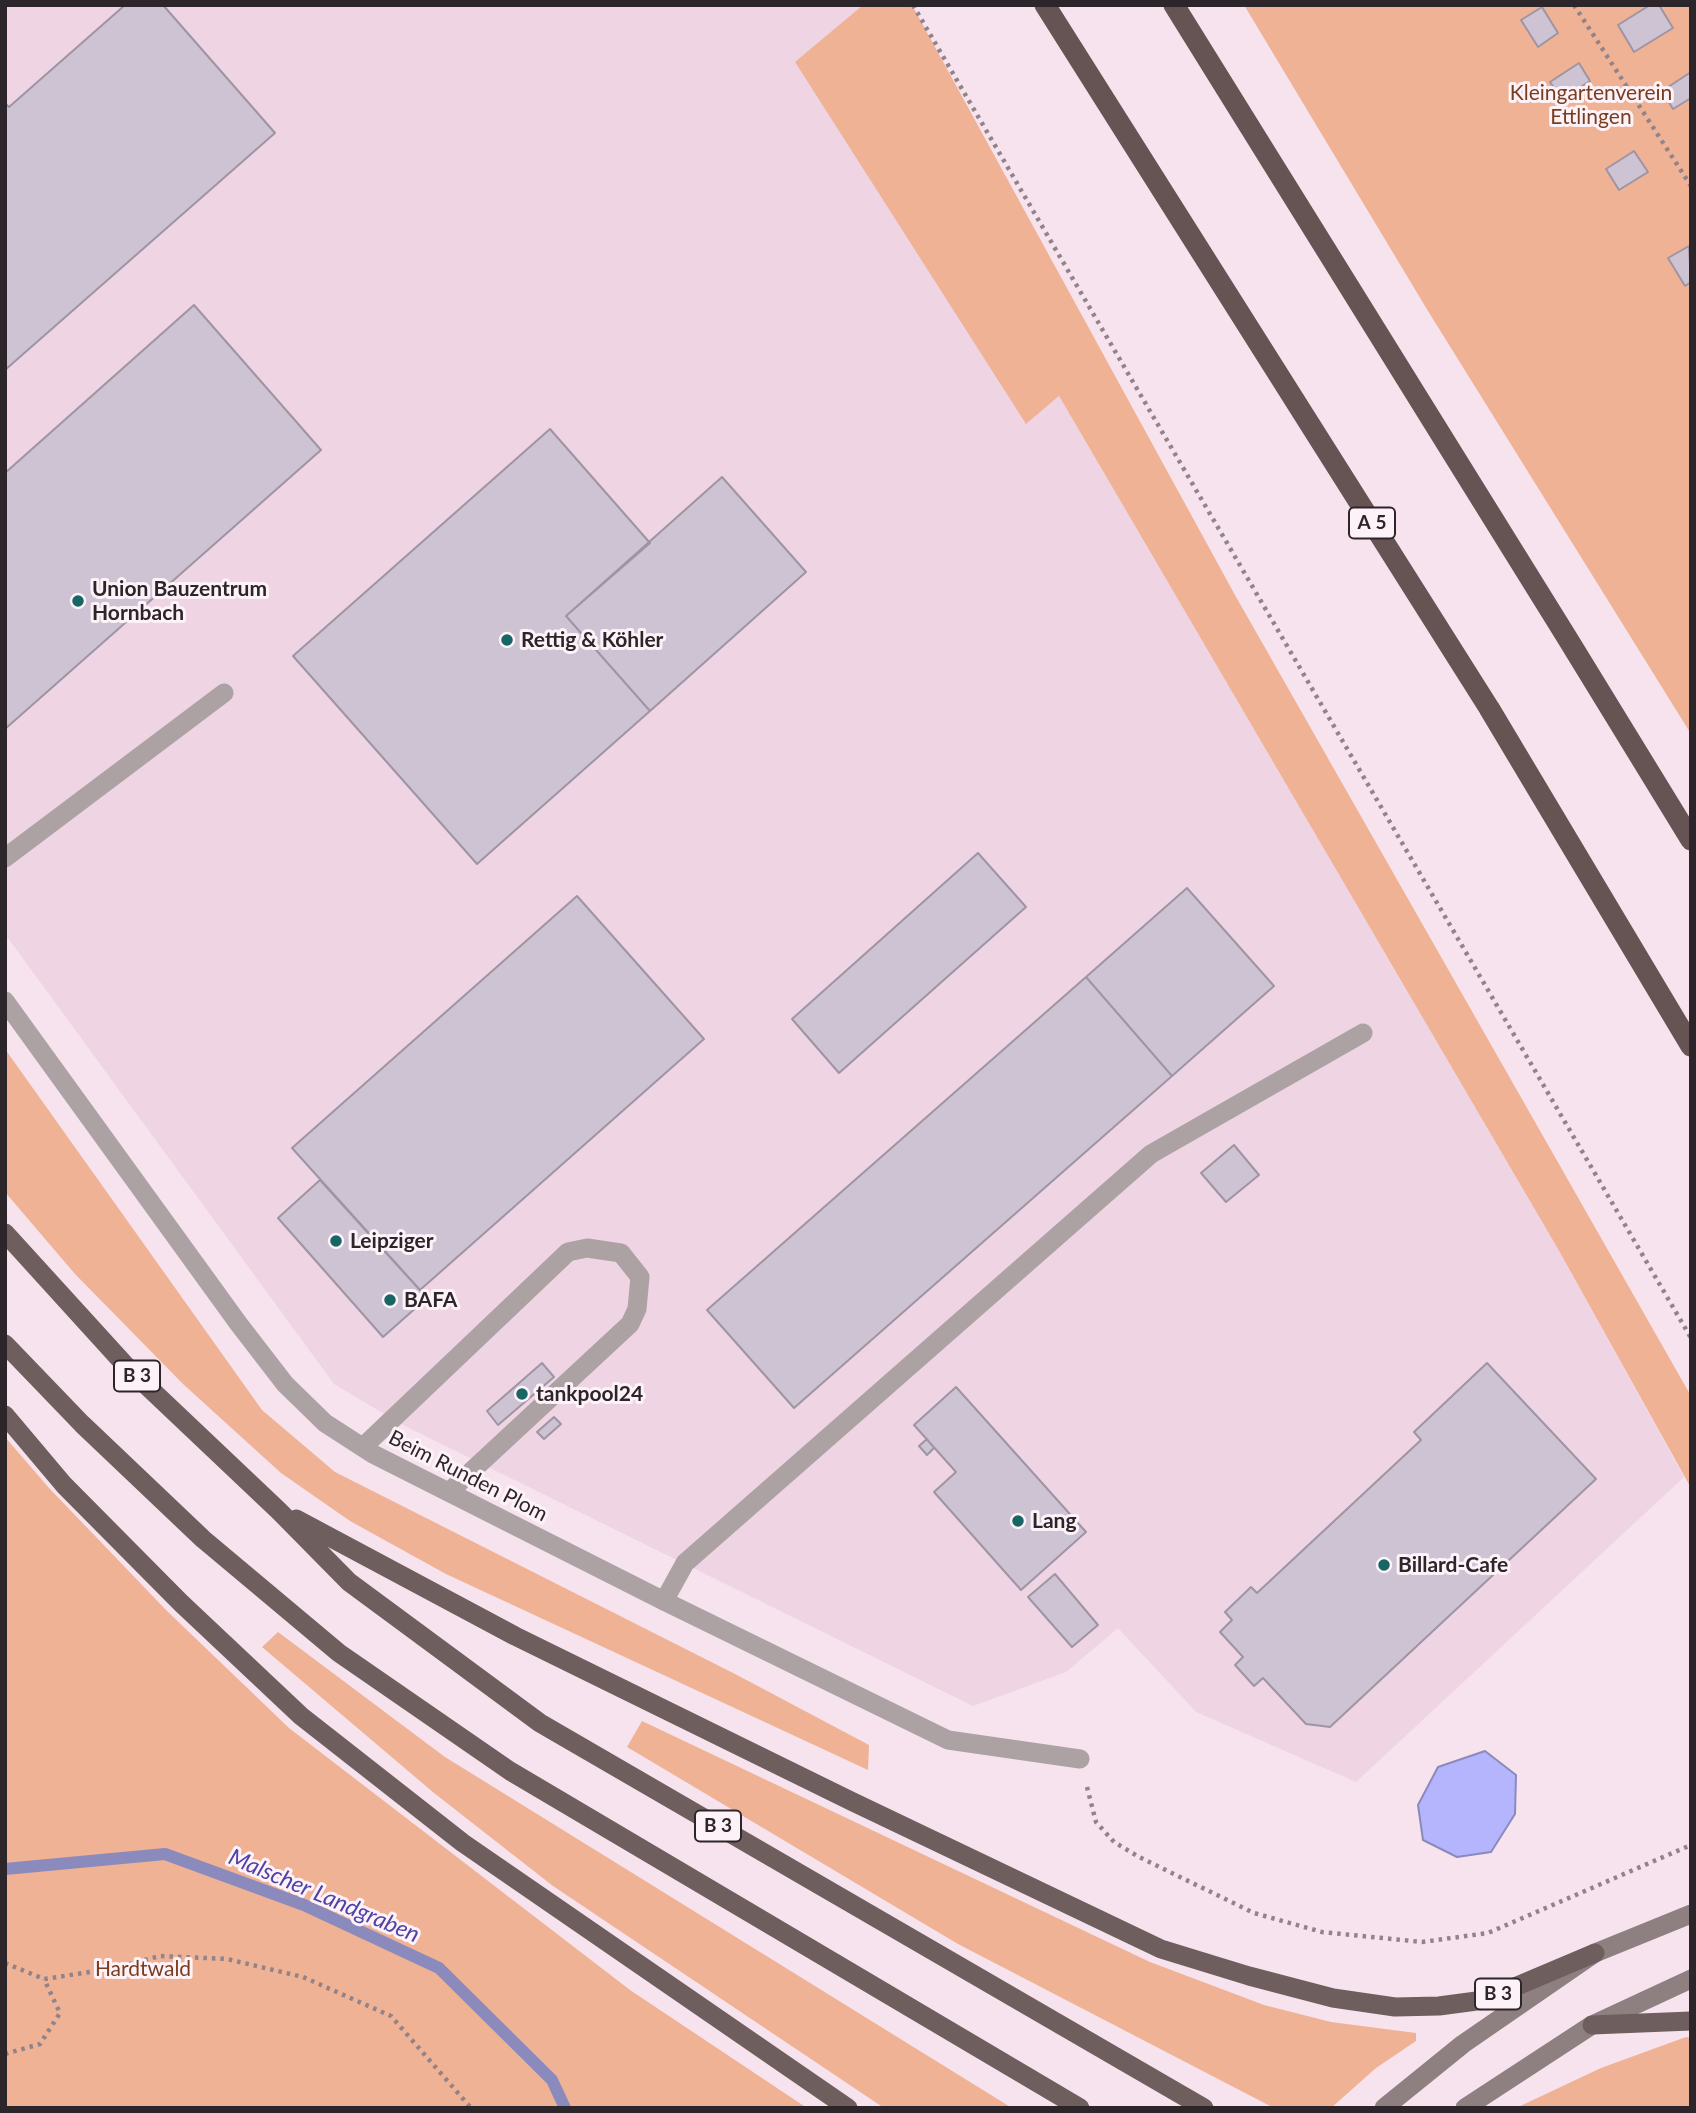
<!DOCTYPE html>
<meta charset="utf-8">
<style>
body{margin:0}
#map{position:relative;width:1696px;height:2113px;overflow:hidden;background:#f6e3ed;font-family:Lato,sans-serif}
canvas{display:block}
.frame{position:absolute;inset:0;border:7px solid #2c2529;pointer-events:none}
</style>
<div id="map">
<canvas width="1696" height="2113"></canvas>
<div class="frame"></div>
</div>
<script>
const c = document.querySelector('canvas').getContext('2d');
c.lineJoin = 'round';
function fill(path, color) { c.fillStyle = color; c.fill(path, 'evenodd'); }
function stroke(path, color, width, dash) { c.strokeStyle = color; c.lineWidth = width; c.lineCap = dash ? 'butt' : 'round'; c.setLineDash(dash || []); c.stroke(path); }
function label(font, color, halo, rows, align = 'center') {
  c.font = font + ' Lato,sans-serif'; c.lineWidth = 6; c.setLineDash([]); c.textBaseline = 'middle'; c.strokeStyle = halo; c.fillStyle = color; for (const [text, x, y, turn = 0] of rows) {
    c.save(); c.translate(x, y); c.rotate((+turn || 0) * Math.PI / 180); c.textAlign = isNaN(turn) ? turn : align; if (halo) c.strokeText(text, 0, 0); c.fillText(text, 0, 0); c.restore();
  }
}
fill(new Path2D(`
 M 5,5 L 863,5 L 796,63 L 1027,423 L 1059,396 L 1558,1249 L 1684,1477 L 1356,1782 L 1196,1712 L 1118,1628 L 1066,1672 L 973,1706 L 401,1424 L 334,1384 L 5,934 Z`), '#efd4e3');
fill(new Path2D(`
 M 863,5 L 912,5 L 1235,595 L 1691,1396 L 1691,1488 L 1558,1249 L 1059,396 L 1026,424 L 795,62 Z
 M 1244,5 L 1691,5 L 1691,734 L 1428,311 Z
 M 5,1049 L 262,1410 L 335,1472 L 737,1675 L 869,1745 L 868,1770 L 446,1574 L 350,1521 L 281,1473 L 183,1384 L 75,1274 L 5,1192 Z
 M 5,1437 L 49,1488 L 166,1610 L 289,1728 L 630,1990 L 807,2108 L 5,2108 Z
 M 278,1632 L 445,1757 L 1012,2108 L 884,2108 L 553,1886 L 434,1793 L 262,1647 Z
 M 642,1721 L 1150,1962 L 1264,2005 L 1331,2022 L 1416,2033 L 1416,2041 L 1376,2068 L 1331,2108 L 1274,2108 L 958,1944 L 627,1747 Z
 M 1686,2037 L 1691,2038 L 1691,2108 L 1516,2108 L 1601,2068 Z`), '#f0b295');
const water = new Path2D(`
 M 1485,1751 L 1516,1775 L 1515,1814 L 1491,1852 L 1457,1857 L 1423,1840 L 1418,1805 L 1438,1767 Z`);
fill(water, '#b4b5fd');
stroke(water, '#8b8abd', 2);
stroke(new Path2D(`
 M 5,1869 L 165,1854 L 304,1905 L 439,1968 L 552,2080 L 565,2108`), '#8b8abd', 12);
const building = new Path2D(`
 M 125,5 L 163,5 L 275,133 L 5,370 L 5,103 L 9,107 Z
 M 1650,5 L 1659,5 L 1673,28 L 1634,52 L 1618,25 Z
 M 1542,7 L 1558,33 L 1538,47 L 1521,20 Z
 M 1579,63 L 1590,81 L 1562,99 L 1550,82 Z
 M 1691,72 L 1691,98 L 1673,109 L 1662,91 Z
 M 1634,151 L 1648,172 L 1619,190 L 1606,169 Z
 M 1689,246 L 1691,282 L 1685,286 L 1668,258 Z
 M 194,305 L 321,450 L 5,729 L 5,473 Z
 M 550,429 L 650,543 L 566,616 L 650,711 L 477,864 L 293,656 Z
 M 722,477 L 806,572 L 650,711 L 566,616 Z
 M 978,853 L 1026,907 L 839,1073 L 792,1019 Z
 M 1187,888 L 1274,986 L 1172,1076 L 1086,977 Z
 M 577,896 L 704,1039 L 420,1290 L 292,1148 Z
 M 1086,977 L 1172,1076 L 794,1408 L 707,1310 Z
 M 1234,1145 L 1259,1175 L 1226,1202 L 1201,1173 Z
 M 320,1180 L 427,1298 L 383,1337 L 278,1218 Z
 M 542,1363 L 554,1377 L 498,1425 L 487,1411 Z
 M 1487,1363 L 1596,1479 L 1330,1727 L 1306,1724 L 1263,1678 L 1254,1686 L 1235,1665 L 1243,1657 L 1220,1632 L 1232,1620 L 1225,1612 L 1251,1587 L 1257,1593 L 1421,1440 L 1414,1432 Z
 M 956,1387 L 1086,1532 L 1021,1590 L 934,1492 L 956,1472 L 914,1425 Z
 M 554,1417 L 561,1424 L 544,1439 L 537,1432 Z
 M 927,1439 L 934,1448 L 927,1455 L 919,1446 Z
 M 1055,1574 L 1098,1625 L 1072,1647 L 1028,1597 Z`);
fill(building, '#cdc3d3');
stroke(building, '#9e94a3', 2);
stroke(new Path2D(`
 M 913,5 L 1691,1338
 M 1574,5 L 1691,186
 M 1087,1787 L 1096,1822 L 1114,1842 L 1139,1857 L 1254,1913 L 1322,1932 L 1422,1942 L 1488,1933 L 1691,1845
 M 5,1963 L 44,1979 L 110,1969 L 160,1956 L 227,1959 L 303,1977 L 391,2016 L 471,2108
 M 5,2054 L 40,2044 L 60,2013 L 44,1979`), '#90838a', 4.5, [3.5, 5]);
stroke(new Path2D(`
 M 5,858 L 224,693
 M 363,1447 L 568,1252 L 587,1248 L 621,1253 L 640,1277 L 637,1309 L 630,1324 L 449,1492
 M 664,1601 L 685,1563 L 1151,1154 L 1363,1033`), '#aca2a3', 19);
stroke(new Path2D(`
 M 5,1001 L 238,1323 L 285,1384 L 325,1423 L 373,1454 L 664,1601 L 948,1740 L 1080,1759`), '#aca2a3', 19);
stroke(new Path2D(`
 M 1384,2108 L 1463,2044 L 1595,1953 L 1691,1914
 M 1465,2108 L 1592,2025 L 1691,1979`), '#8e8081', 19);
stroke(new Path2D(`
 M 5,1233 L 127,1367 L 279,1511 L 349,1582 L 540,1723 L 1204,2108
 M 5,1344 L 82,1424 L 203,1539 L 339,1653 L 510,1771 L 1080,2108
 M 5,1415 L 64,1485 L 181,1603 L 301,1716 L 463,1843 L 848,2108
 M 296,1519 L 515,1636 L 851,1801 L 1161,1949 L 1249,1976 L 1333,1998 L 1395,2007 L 1439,2006 L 1484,2000 L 1595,1953
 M 1592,2025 L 1691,2021`), '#6f5e5e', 19);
stroke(new Path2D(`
 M 1045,5 L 1489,708 L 1691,1046
 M 1174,5 L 1566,636 L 1691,840`), '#665354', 21);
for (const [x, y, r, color] of [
 [78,601,7,"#186664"],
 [507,640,7,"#186664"],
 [336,1241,7,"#186664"],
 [390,1300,7,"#186664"],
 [522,1394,7,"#186664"],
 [1018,1521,7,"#186664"],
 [1384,1565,7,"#186664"]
]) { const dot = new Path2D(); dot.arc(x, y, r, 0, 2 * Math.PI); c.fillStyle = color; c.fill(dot); stroke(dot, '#fef2f9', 2.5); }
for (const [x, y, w] of [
 [1372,523,46],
 [137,1376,46],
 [718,1826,46],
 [1498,1994,46]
]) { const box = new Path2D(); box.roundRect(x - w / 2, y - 15.5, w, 31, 5); c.fillStyle = '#fef2f9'; c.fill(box); stroke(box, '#2c2529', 2); }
label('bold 19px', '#2c2529', null, [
 ["A 5",1372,523],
 ["B 3",137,1376],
 ["B 3",718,1826],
 ["B 3",1498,1994]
]);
label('21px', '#783c1e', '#fef2f9', [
 ["Kleingartenverein",1591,93],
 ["Ettlingen",1591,117],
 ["Hardtwald",143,1969]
]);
label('bold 21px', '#2c2529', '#fef2f9', [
 ["Union Bauzentrum",92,589],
 ["Hornbach",92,613],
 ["Rettig & Köhler",521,640],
 ["Leipziger",350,1241],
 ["BAFA",404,1300],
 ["tankpool24",536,1394],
 ["Lang",1032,1521],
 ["Billard-Cafe",1398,1565]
], 'left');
label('21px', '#2c2529', '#fef2f9', [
 ["Beim Runden Plom",468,1476,27]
]);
label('italic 23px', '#4e43a8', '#fef2f9', [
 ["Malscher Landgraben",324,1896,23]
]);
</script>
